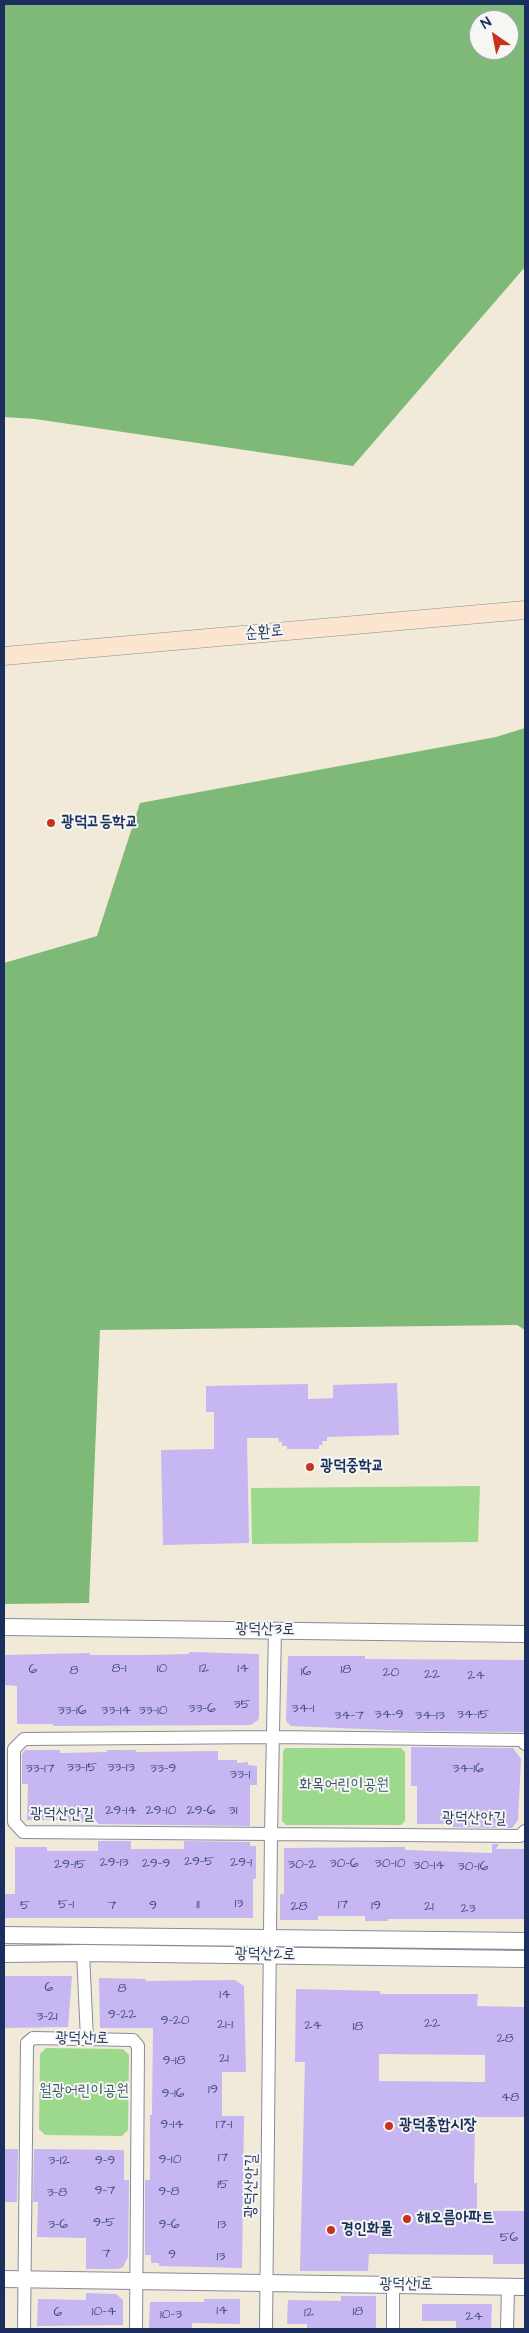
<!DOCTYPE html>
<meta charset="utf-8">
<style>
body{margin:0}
#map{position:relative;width:529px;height:2333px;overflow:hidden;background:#f2ead8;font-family:"Architects Daughter",sans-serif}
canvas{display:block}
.frame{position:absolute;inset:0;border:5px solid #1b2f5e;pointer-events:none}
.north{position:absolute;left:469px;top:10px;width:50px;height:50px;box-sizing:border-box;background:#f6f6f2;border:1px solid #9ea6b7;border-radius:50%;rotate:327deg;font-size:14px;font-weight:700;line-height:20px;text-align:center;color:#1b2f5e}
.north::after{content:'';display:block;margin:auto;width:18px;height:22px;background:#c8321e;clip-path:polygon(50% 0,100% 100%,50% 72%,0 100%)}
</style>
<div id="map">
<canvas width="529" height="2333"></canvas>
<div class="frame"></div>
<div class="north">N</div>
</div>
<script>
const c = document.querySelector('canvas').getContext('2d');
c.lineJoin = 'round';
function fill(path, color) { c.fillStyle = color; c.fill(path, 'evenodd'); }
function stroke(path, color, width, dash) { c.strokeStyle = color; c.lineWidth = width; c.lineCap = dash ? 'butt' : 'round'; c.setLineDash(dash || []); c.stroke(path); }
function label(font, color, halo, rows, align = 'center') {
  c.font = font + ' "Architects Daughter","Poor Story",sans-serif'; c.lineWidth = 4; c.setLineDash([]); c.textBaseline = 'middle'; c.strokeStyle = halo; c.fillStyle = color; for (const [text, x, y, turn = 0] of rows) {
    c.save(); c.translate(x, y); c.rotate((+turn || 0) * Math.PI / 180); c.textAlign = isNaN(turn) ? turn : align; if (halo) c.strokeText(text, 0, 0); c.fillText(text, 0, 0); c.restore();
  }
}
fill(new Path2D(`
 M 480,1486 L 478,1542 L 252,1544 L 251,1488 Z
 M 286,1748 L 401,1748 L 405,1752 L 405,1821 L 401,1825 L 286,1825 L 282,1821 L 283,1751 Z
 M 46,2048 L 123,2049 L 129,2055 L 128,2130 L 122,2136 L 45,2135 L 39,2129 L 40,2054 Z`), '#9dd98c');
fill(new Path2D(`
 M 4,4 L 525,4 L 525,267 L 353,466 L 35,419 L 4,417 ZM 479,20 L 509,20 L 509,50 L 479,50 Z
 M 525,728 L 525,1330 L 517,1325 L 100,1330 L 89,1603 L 4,1604 L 4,963 L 97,936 L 140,803 L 496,737 Z`), '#7eb978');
fill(new Path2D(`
 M 397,1383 L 399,1435 L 327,1437 L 327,1441 L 322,1441 L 323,1445 L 319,1445 L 319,1449 L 287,1449 L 287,1446 L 282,1446 L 282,1442 L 279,1442 L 278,1438 L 247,1438 L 249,1543 L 163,1545 L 161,1450 L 214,1449 L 214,1412 L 206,1412 L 206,1386 L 308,1384 L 308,1399 L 333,1398 L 333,1385 Z
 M 189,1652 L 259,1654 L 259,1718 L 257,1721 L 251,1725 L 53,1726 L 53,1724 L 17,1724 L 17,1686 L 4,1685 L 4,1655 L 90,1653 L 90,1655 L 145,1655 L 189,1654 Z
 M 288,1656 L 365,1656 L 365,1659 L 525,1660 L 524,1732 L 411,1731 L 291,1726 L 286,1721 Z
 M 411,1747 L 513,1748 L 521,1759 L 518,1820 L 512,1828 L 453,1827 L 453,1824 L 417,1824 L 417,1786 L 411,1786 Z
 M 25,1750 L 60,1750 L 60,1753 L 107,1752 L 107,1750 L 136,1750 L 136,1752 L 218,1751 L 218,1760 L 237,1760 L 237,1763 L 248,1762 L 248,1765 L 257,1766 L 257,1785 L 250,1785 L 250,1826 L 98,1824 L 98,1822 L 69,1822 L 69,1820 L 27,1820 L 28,1784 L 22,1784 L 22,1754 Z
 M 98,1841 L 131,1841 L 131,1849 L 184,1849 L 184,1841 L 250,1842 L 250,1846 L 256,1846 L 256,1879 L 253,1879 L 253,1918 L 5,1918 L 5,1894 L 15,1894 L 15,1847 L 47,1847 L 47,1851 L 98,1851 Z
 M 492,1844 L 499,1844 L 496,1849 L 525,1849 L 525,1919 L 388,1919 L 388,1921 L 365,1921 L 365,1916 L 318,1916 L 318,1920 L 280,1920 L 280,1894 L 284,1894 L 284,1848 L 405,1847 L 405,1850 L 492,1853 Z
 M 4,1976 L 72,1976 L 68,2027 L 4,2028 Z
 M 99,1978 L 146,1979 L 146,1981 L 235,1980 L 244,1986 L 246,2072 L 222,2072 L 222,2116 L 244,2116 L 242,2268 L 159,2266 L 159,2263 L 151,2263 L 151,2255 L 145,2255 L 145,2180 L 150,2180 L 150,2115 L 152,2115 L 153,2028 L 100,2028 Z
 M 296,1989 L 380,1991 L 380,1994 L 478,1994 L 477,2006 L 525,2007 L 525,2117 L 475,2117 L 474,2183 L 477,2183 L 477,2211 L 525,2211 L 525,2264 L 493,2264 L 493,2255 L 369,2254 L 368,2271 L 300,2271 L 305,2062 L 295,2062 ZM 379,2054 L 485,2055 L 485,2082 L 379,2081 Z
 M 4,2149 L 18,2149 L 17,2202 L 4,2202 Z
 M 34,2149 L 124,2150 L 124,2180 L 129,2180 L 128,2257 L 123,2267 L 118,2269 L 86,2269 L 86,2238 L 37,2237 L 38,2202 L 33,2202 Z
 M 86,2293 L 116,2294 L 123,2300 L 123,2325 L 37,2326 L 38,2299 L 86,2300 Z
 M 341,2296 L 376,2296 L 376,2329 L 307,2329 L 307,2324 L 287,2324 L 288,2300 L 341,2301 Z
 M 204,2299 L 240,2299 L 240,2324 L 192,2323 L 192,2328 L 149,2328 L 150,2302 L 204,2302 Z
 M 422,2304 L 492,2304 L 491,2329 L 456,2329 L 456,2321 L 422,2321 Z`), '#c6b6f1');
const minor = new Path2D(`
 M 525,1744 L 522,1740 L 273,1737 L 24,1739 L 14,1749 L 14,1822 L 23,1832 L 520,1836 L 525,1831
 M 83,1953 L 87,2039
 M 24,2329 L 27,2043 L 33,2038 L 133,2040 L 138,2046 L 136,2329
 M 266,2329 L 271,1833 L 275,1630
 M 393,2329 L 393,2285
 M 507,2329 L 508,2287`);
const tertiary = new Path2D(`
 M 4,1627 L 525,1634
 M 4,1935 L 525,1941
 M 4,1954 L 83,1953 L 525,1959
 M 4,2279 L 525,2287`);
const secondary = new Path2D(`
 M 4,656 L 525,610`);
stroke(minor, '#868c9b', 14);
stroke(tertiary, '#868c9b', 18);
stroke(secondary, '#868c9b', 19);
stroke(minor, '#fff', 12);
stroke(tertiary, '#fff', 16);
stroke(secondary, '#fce5cf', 18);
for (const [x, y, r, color] of [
 [51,823,5,"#c8321e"],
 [310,1467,5,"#c8321e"],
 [389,2126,5,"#c8321e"],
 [407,2219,5,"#c8321e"],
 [331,2230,5,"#c8321e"]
]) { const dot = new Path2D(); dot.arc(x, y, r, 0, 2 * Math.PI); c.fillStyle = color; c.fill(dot); stroke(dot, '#f6f6f2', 2); }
label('14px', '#465183', null, [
 ["8-1",119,1669],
 ["10",162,1669],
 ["12",204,1669],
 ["14",243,1669],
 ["6",33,1670],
 ["18",346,1670],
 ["8",74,1671],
 ["16",306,1672],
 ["20",391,1673],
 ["22",432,1675],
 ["24",476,1676],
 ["35",242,1705],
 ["33-6",202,1709],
 ["34-1",303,1709],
 ["33-16",72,1711],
 ["33-14",116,1711],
 ["33-10",153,1711],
 ["34-9",389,1715],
 ["34-15",473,1715],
 ["34-7",349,1716],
 ["34-13",430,1716],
 ["33-15",82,1768],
 ["33-13",121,1768],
 ["33-17",40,1769],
 ["33-9",163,1769],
 ["34-16",468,1769],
 ["33-1",240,1775],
 ["29-14",121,1811],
 ["29-10",161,1811],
 ["29-6",201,1811],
 ["31",233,1811],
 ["29-5",199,1862],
 ["29-13",114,1863],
 ["29-1",241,1863],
 ["29-9",156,1864],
 ["30-6",344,1864],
 ["30-10",390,1864],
 ["29-15",70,1865],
 ["30-2",302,1865],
 ["30-14",429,1866],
 ["30-16",473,1867],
 ["13",239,1904],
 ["5-1",66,1905],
 ["11",198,1905],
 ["17",343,1905],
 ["5",25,1906],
 ["7",112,1906],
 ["9",153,1906],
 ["19",376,1906],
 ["28",299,1907],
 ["21",429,1907],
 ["23",468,1909],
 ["6",49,1988],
 ["8",122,1989],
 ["14",225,1995],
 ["9-22",122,2015],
 ["3-21",47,2017],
 ["9-20",175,2021],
 ["22",432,2024],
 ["21-1",225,2025],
 ["24",313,2026],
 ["18",358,2027],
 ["28",505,2039],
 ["21",224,2059],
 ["9-18",174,2061],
 ["19",213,2090],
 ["9-16",173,2094],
 ["48",510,2098],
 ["9-14",172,2125],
 ["17-1",224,2125],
 ["17",223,2158],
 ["9-10",170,2160],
 ["3-12",59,2161],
 ["9-9",105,2161],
 ["15",223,2185],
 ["9-7",105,2191],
 ["9-8",169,2192],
 ["3-8",57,2193],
 ["9-5",104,2223],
 ["3-6",58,2225],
 ["9-6",169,2225],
 ["13",222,2225],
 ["56",509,2238],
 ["7",106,2254],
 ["9",172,2255],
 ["13",221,2257],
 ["14",222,2311],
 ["10-4",104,2312],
 ["18",358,2312],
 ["6",58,2313],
 ["12",309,2313],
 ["10-3",171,2315],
 ["24",474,2317]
]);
label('16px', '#1b2f5e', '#f6f6f2', [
 ["순환로",264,633,-5],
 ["광덕산3로",265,1630,1],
 ["광덕산안길",62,1815,1],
 ["광덕산안길",474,1819,1],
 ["광덕산2로",265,1955,1],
 ["광덕산1로",82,2039,1],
 ["광덕산안길",252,2186,-89],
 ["광덕산1로",406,2285,1]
]);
label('bold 16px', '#1b2f5e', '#f6f6f2', [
 ["광덕고등학교",61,823],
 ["광덕중학교",320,1467],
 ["광덕종합시장",399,2126],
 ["해오름아파트",417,2219],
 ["경인화물",341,2230]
], 'left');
label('16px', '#3c5a6a', '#f6f6f2', [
 ["화목어린이공원",344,1786],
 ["월광어린이공원",84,2092]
]);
</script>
